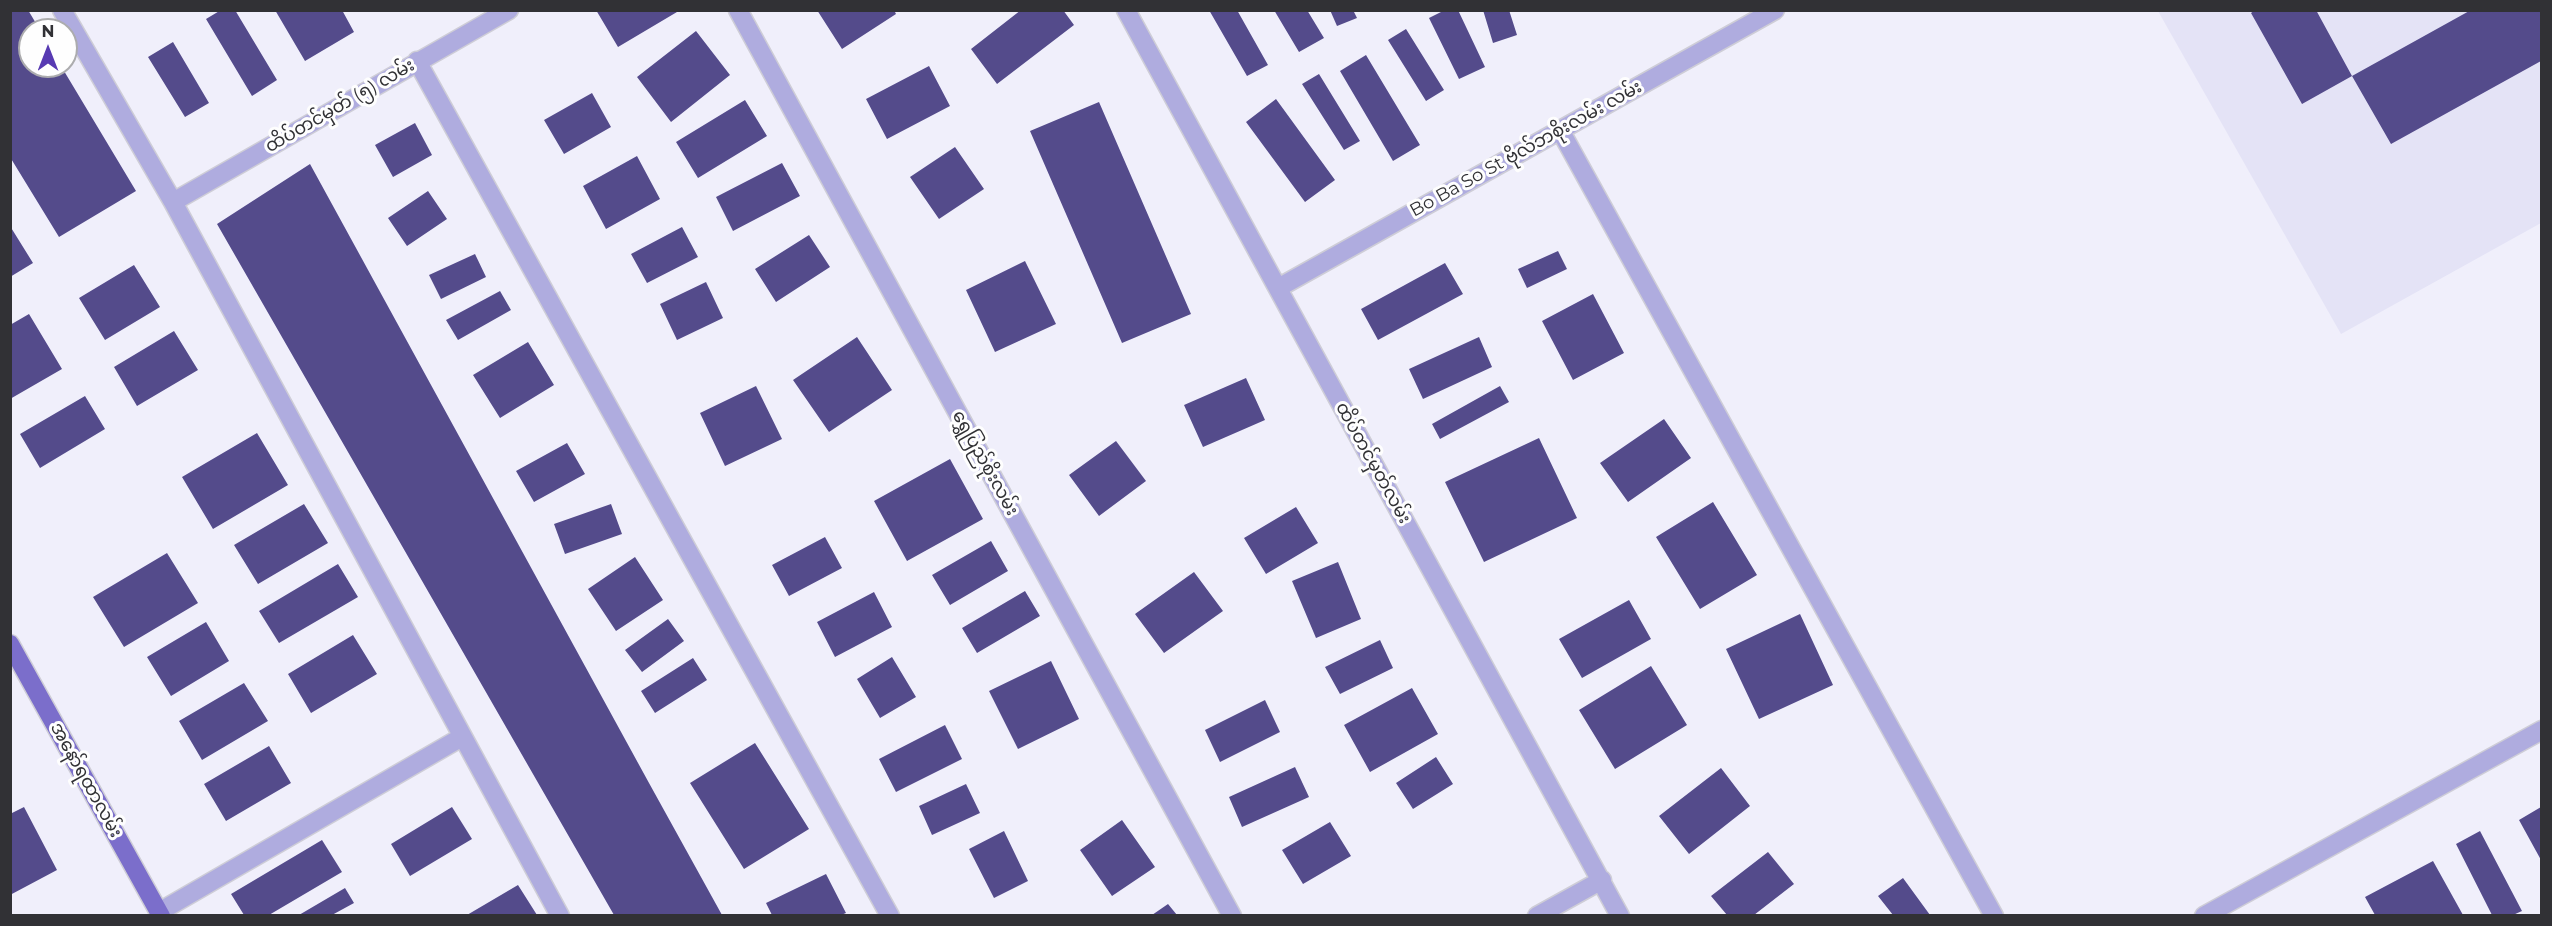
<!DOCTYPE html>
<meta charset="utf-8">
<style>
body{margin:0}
#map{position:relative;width:2552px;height:926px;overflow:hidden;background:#f0effb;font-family:Montserrat,sans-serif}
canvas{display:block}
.frame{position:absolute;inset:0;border:12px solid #313135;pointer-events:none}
.north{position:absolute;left:18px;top:18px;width:60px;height:60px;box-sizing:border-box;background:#fefefe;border:2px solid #acacae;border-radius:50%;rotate:0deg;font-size:16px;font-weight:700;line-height:24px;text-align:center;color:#313135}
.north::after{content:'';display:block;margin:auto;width:21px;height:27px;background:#573ab2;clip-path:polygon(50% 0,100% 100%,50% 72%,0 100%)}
</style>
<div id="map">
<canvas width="2552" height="926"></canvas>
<div class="frame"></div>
<div class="north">N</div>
</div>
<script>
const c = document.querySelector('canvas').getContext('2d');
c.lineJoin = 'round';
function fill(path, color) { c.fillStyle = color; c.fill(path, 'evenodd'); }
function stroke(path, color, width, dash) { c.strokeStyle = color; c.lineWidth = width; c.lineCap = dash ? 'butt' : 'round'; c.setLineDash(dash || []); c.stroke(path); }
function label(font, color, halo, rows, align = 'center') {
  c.font = font + ' Montserrat,"Noto Sans Myanmar",sans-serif'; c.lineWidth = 6; c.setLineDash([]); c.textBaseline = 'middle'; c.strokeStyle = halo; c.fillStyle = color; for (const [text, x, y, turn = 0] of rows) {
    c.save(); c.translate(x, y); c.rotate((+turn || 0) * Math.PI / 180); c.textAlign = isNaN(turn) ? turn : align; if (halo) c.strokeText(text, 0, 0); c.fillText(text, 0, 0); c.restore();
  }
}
fill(new Path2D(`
 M 2158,11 L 2541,11 L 2541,223 L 2341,334 Z`), '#e4e3f6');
fill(new Path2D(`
 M 10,10 L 28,10 L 40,30 L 30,30 L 30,66 L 61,66 L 136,191 L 59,237 L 10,157 Z
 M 221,10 L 235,10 L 277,80 L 252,96 L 206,19 Z
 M 275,10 L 342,10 L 354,32 L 305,61 Z
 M 596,10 L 676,10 L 677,12 L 618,47 Z
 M 817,10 L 894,10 L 896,14 L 842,49 Z
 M 1021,10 L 1063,10 L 1074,25 L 997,84 L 971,49 Z
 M 1209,10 L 1237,10 L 1268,65 L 1247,76 Z
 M 1274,10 L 1307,10 L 1324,38 L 1299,52 Z
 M 1330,10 L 1353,10 L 1357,18 L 1337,26 Z
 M 1445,10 L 1458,10 L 1485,67 L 1459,79 L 1429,18 Z
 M 1483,10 L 1509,10 L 1517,35 L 1493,43 Z
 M 2255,10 L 2316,10 L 2352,76 L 2302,104 L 2251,13 Z
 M 2471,10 L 2541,10 L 2541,61 L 2391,144 L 2352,76 Z
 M 1406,29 L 1444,90 L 1426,101 L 1388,40 Z
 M 696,31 L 730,75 L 671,122 L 637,77 Z
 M 173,42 L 209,103 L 185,117 L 148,57 Z
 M 1366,55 L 1420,145 L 1393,161 L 1340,71 Z
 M 929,66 L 950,106 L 887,139 L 866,99 Z
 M 1319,74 L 1360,141 L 1344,150 L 1302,84 Z
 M 592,93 L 611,127 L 564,154 L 544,120 Z
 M 1276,99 L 1335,180 L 1305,202 L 1246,122 Z
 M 745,100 L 767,136 L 698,178 L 676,142 Z
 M 1099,102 L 1191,314 L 1122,343 L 1030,131 Z
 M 415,123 L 432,155 L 393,177 L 375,145 Z
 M 955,147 L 984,189 L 939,219 L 910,177 Z
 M 637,156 L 660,199 L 606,229 L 583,186 Z
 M 782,163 L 800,196 L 733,231 L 716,197 Z
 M 310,164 L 649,783 L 722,915 L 614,915 L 217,224 Z
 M 428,191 L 447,219 L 407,246 L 388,218 Z
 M 10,226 L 33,263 L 10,277 Z
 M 682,227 L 698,257 L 647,283 L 631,254 Z
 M 809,235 L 830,267 L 776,302 L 755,269 Z
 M 1558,251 L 1567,269 L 1527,288 L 1518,269 Z
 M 475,254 L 486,277 L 441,299 L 429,275 Z
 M 1025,261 L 1056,324 L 995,352 L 966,290 Z
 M 1445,263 L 1463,294 L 1378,340 L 1361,309 Z
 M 134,265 L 160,307 L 105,340 L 79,298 Z
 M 706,282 L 723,318 L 677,340 L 660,304 Z
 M 500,291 L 511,310 L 458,340 L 446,320 Z
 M 1593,294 L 1624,353 L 1573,380 L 1542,321 Z
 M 29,314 L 62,369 L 10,399 L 10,325 Z
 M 174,331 L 198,370 L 137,406 L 114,367 Z
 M 857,337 L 892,390 L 829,432 L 793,380 Z
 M 1479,337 L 1492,367 L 1423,399 L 1409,369 Z
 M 528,342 L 554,385 L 500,418 L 473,375 Z
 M 1246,378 L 1265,420 L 1203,447 L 1184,405 Z
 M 756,386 L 782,439 L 725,466 L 700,413 Z
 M 1500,386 L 1509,402 L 1440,439 L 1432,424 Z
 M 85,396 L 105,429 L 40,468 L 20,434 Z
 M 1664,419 L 1691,458 L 1628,502 L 1600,463 Z
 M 257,433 L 288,485 L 213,529 L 182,477 Z
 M 1539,438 L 1577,518 L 1484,562 L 1445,482 Z
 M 1116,441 L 1146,481 L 1099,516 L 1069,475 Z
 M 567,443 L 585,474 L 534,502 L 516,471 Z
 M 950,459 L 983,519 L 907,561 L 874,501 Z
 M 1713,502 L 1757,575 L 1700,609 L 1656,537 Z
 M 304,504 L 328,543 L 258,584 L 234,545 Z
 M 611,504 L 622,534 L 565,554 L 554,524 Z
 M 1296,507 L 1318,543 L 1266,574 L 1244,538 Z
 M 825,537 L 842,568 L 789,596 L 772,565 Z
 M 991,541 L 1008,571 L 950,605 L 932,575 Z
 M 167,553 L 198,603 L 124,647 L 93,597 Z
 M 635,557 L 663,600 L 616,631 L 588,589 Z
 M 1338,562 L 1361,619 L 1316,638 L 1292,581 Z
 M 338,564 L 358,597 L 279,643 L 259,611 Z
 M 1194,572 L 1223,611 L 1164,653 L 1135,614 Z
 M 1025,591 L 1040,616 L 977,653 L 962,628 Z
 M 874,592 L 892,627 L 835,657 L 817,622 Z
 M 1629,600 L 1651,639 L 1582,678 L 1559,639 Z
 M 1800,614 L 1833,685 L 1759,719 L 1726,649 Z
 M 668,619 L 684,641 L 642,672 L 625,650 Z
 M 206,622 L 229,661 L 171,696 L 147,657 Z
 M 353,635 L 377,674 L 311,713 L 288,674 Z
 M 1380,640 L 1393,668 L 1340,694 L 1325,667 Z
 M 892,657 L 916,697 L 880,718 L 857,679 Z
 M 693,658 L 707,680 L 655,713 L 641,691 Z
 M 1051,661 L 1079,719 L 1018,749 L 989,691 Z
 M 1651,666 L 1687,725 L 1615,769 L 1579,710 Z
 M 244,683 L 268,721 L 202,760 L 179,721 Z
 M 1412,688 L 1438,734 L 1370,772 L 1344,725 Z
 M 1265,700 L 1280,732 L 1220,762 L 1205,730 Z
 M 945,725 L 962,759 L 896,792 L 879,759 Z
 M 755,743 L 809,829 L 744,869 L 690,783 Z
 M 269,746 L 291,783 L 226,821 L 204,784 Z
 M 1436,757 L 1453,784 L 1413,809 L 1396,783 Z
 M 1295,767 L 1309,797 L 1242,827 L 1229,797 Z
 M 1721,768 L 1750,806 L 1689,854 L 1659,816 Z
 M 966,784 L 980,813 L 932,835 L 919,806 Z
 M 24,807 L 57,870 L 10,895 L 10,814 Z
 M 452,807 L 472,839 L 410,876 L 391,844 Z
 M 2541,807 L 2541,860 L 2519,820 Z
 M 1122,820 L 1155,867 L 1112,896 L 1080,850 Z
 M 1330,822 L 1351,856 L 1303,884 L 1282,850 Z
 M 1004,831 L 1028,881 L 994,898 L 969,849 Z
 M 2480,831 L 2522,911 L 2513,915 L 2492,915 L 2456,844 Z
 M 322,840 L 342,872 L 269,915 L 244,915 L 231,894 Z
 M 1768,852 L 1794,884 L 1754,915 L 1727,915 L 1711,896 Z
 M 2433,861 L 2463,915 L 2375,915 L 2365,897 Z
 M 826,874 L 846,913 L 841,915 L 772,915 L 766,903 Z
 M 1903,878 L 1930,915 L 1893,915 L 1878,896 Z
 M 518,885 L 537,915 L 467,915 Z
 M 345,888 L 354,903 L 332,915 L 299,915 Z
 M 1168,904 L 1177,915 L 1152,915 Z`), '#544b8b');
const minor = new Path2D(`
 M 62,10 L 173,202 L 560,916
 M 738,10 L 1232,916
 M 1126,10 L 1620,916
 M 417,61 L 890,916
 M 1560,130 L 1994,916
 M 173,202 L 509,10
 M 1278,288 L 1775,10
 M 159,912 L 462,737
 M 1537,916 L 1602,880
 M 2204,916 L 2542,730`);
const major = new Path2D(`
 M 10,644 L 161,916`);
stroke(minor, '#cecdd7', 21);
stroke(major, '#cecdd7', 21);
stroke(minor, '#afacdf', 18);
stroke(major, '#7b6ecb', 18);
label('18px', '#313135', '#fefefe', [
 ["ထိပ်တင်မှတ် (၅) လမ်း",340,106,-30],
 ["Bo Ba So St ဗိုလ်ဘစိုးလမ်း လမ်း",1526,149,-29],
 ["ရွှေပြည်စိုးလမ်း",985,463,61],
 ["ထိပ်တင်မှတ်လမ်း",1373,463,61],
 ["အနော်ရထာလမ်း",86,780,61]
]);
</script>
